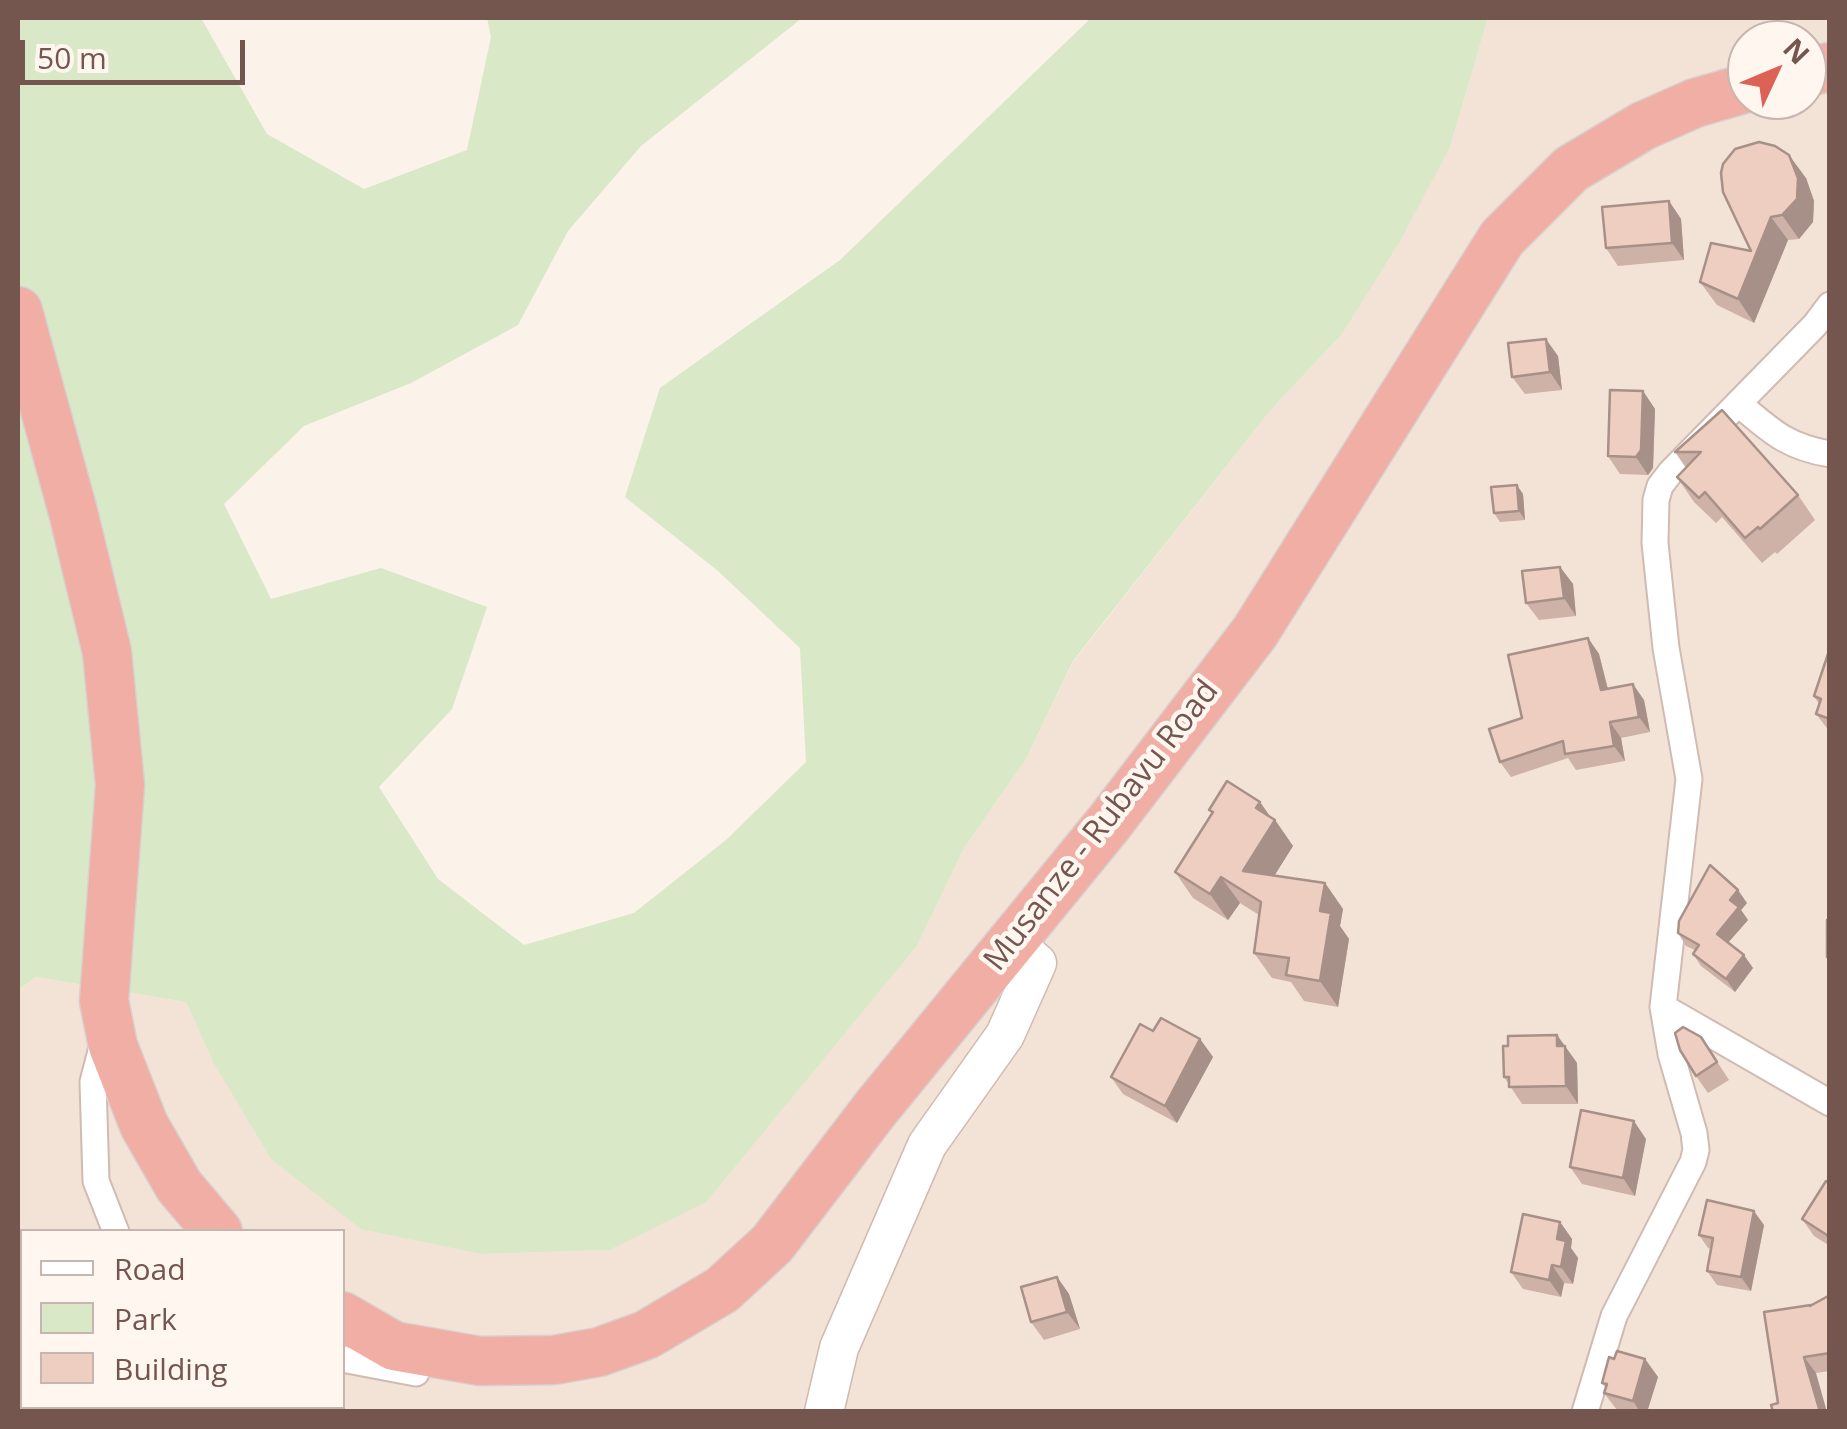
<!DOCTYPE html>
<style>
body{margin:0}
#map{position:relative;width:1847px;height:1429px;overflow:hidden;background:#fbf2e9;font-family:"Open Sans",sans-serif}
canvas{display:block}
.frame{position:absolute;inset:0;border:20px solid #74564e;pointer-events:none}
.legend{position:absolute;left:20px;top:1229px;width:325px;height:180px;box-sizing:border-box;background:#fef6ef;border:2px solid #c7b6af;margin:0;padding:12px 18px;list-style:none;font-size:30px;color:#74564e}
.legend li{display:flex;align-items:center;gap:20px;height:50px}
.legend b{width:50px;border:2px solid #c7b6af}
.north{position:absolute;left:1727px;top:20px;width:100px;height:100px;box-sizing:border-box;background:#fef6ef;border:2px solid #c7b6af;border-radius:50%;rotate:46deg;font-size:28px;font-weight:700;line-height:40px;text-align:center;color:#74564e}
.north::after{content:'';display:block;margin:auto;width:35px;height:45px;background:#dd6256;clip-path:polygon(50% 0,100% 100%,50% 72%,0 100%)}
.scale{position:absolute;left:20px;top:40px;width:225px;height:45px;box-sizing:border-box;border:5px solid #74564e;border-top:0;padding-left:12px;font-size:30px;line-height:35px;white-space:nowrap;color:#74564e;-webkit-text-stroke:8px #fef6ef;paint-order:stroke}
</style>
<div id="map">
<canvas width="1847" height="1429"></canvas>
<div class="frame"></div>
<ul class="legend">
<li><b style="height:12px;background:#fff"></b>Road</li>
<li><b style="height:28px;background:#d9e8c7"></b>Park</li>
<li><b style="height:28px;background:#efcec2"></b>Building</li>
</ul>
<div class="north">N</div>
<div class="scale">50 m</div>
</div>
<script>
const c = document.querySelector('canvas').getContext('2d');
c.lineJoin = 'round';
function fill(path, color) { c.fillStyle = color; c.fill(path, 'evenodd'); }
function stroke(path, color, width, dash) { c.strokeStyle = color; c.lineWidth = width; c.lineCap = dash ? 'butt' : 'round'; c.setLineDash(dash || []); c.stroke(path); }
function label(font, color, halo, rows, align = 'center') {
  c.font = font + ' "Open Sans",sans-serif'; c.lineWidth = 9; c.setLineDash([]); c.textBaseline = 'middle'; c.strokeStyle = halo; c.fillStyle = color; for (const [text, x, y, turn = 0] of rows) {
    c.save(); c.translate(x, y); c.rotate((+turn || 0) * Math.PI / 180); c.textAlign = isNaN(turn) ? turn : align; if (halo) c.strokeText(text, 0, 0); c.fillText(text, 0, 0); c.restore();
  }
}
fill(new Path2D(`
 M 1488,18 L 1829,18 L 1829,1411 L 18,1411 L 18,990 L 36,977 L 186,1002 L 212,1060 L 482,1254 L 610,1250 L 705,1202 L 917,946 L 964,848 L 1026,759 L 1073,662 L 1269,412 L 1342,334 L 1450,147 ZM 1747,40 L 1807,40 L 1807,100 L 1747,100 ZM 22,1232 L 342,1232 L 342,1406 L 22,1406 Z`), '#f3e3d7');
fill(new Path2D(`
 M 18,18 L 201,18 L 267,134 L 364,189 L 467,150 L 491,37 L 487,18 L 802,18 L 641,146 L 568,231 L 518,325 L 411,383 L 304,426 L 224,504 L 271,599 L 381,568 L 487,607 L 452,709 L 379,787 L 438,879 L 524,945 L 634,913 L 726,840 L 806,762 L 800,648 L 718,571 L 625,497 L 660,388 L 840,260 L 1091,18 L 1488,18 L 1450,147 L 1400,241 L 1342,334 L 1269,412 L 1073,661 L 1026,759 L 964,848 L 917,946 L 706,1202 L 610,1250 L 482,1254 L 361,1229 L 271,1159 L 212,1060 L 186,1002 L 36,977 L 18,990 Z`), '#d9e8c7');
const street = new Path2D(`
 M 1739,404 C 1771,431 1787,447 1830,454
 M 1663,1007 L 1830,1103
 M 105,1036 L 93,1082 L 96,1181 L 116,1232
 M 18,1328 L 22,1327
 M 342,1359 L 416,1373
 M 1585,1412 L 1614,1316 L 1693,1162 L 1696,1150 L 1694,1133 L 1671,1054 L 1663,1007 L 1689,779 L 1666,648 L 1655,543 L 1656,500 L 1660,486 L 1670,473 L 1815,325 L 1830,305`);
const secondary = new Path2D(`
 M 824,1412 L 839,1348 L 927,1145 L 1005,1035 L 1037,963 L 1012,941`);
const highway = new Path2D(`
 M 1807,72 L 1830,67
 M 18,311 L 73,512 L 107,652 L 120,785 L 104,1001 L 113,1046 L 144,1125 L 179,1186 L 218,1232
 M 342,1316 L 394,1346 L 480,1361 L 554,1360 L 599,1352 L 646,1335 L 722,1290 L 772,1244 L 876,1108 L 1109,823 L 1255,632 L 1502,238 L 1571,169 L 1643,126 L 1695,103 L 1747,88`);
stroke(street, '#cfbbb2', 29);
stroke(secondary, '#d1bab0', 41);
stroke(highway, '#d8d0cd', 51);
stroke(street, '#fff', 25);
stroke(secondary, '#fff', 38);
stroke(highway, '#f1aea4', 48);
fill(new Path2D(`
 M 1806,178 L 1814,201 L 1813,222 L 1799,239 L 1788,240 L 1754,323 L 1717,305 L 1700,282 L 1751,251 L 1723,192 Z
 M 1669,201 L 1681,219 L 1684,260 L 1618,266 L 1606,248 Z
 M 1558,356 L 1562,390 L 1525,394 L 1512,377 Z
 M 1643,391 L 1655,409 L 1653,468 L 1648,475 L 1620,474 L 1608,456 Z
 M 1722,410 L 1798,495 L 1815,520 L 1777,554 L 1775,552 L 1762,563 L 1722,517 L 1716,523 L 1694,502 L 1677,477 L 1686,468 L 1675,452 Z
 M 1523,494 L 1525,520 L 1500,522 L 1494,513 Z
 M 1560,567 L 1573,584 L 1576,616 L 1539,620 L 1526,603 Z
 M 1588,638 L 1599,654 L 1608,689 L 1644,700 L 1650,732 L 1621,738 L 1625,761 L 1576,770 L 1568,758 L 1511,777 L 1500,762 L 1522,718 Z
 M 1830,648 L 1830,732 L 1816,714 L 1819,704 L 1814,696 Z
 M 1260,802 L 1269,816 L 1275,820 L 1293,846 L 1274,876 L 1325,883 L 1343,909 L 1340,926 L 1349,939 L 1338,1007 L 1304,1001 L 1291,982 L 1272,978 L 1254,953 L 1259,915 L 1240,903 L 1228,920 L 1193,898 L 1175,872 L 1212,814 L 1209,810 Z
 M 1747,903 L 1741,910 L 1748,920 L 1728,943 L 1753,968 L 1735,992 L 1701,966 L 1693,954 L 1695,950 L 1686,946 L 1678,933 Z
 M 1153,1031 L 1200,1039 L 1213,1057 L 1177,1123 L 1123,1094 L 1111,1077 Z
 M 1557,1035 L 1577,1063 L 1578,1104 L 1522,1104 L 1504,1077 L 1508,1046 Z
 M 1701,1037 L 1729,1080 L 1708,1093 L 1696,1076 Z
 M 1646,1139 L 1635,1196 L 1582,1184 L 1570,1167 Z
 M 1830,1184 L 1830,1246 L 1814,1236 L 1802,1219 Z
 M 1560,1222 L 1572,1239 L 1571,1248 L 1578,1258 L 1573,1284 L 1564,1283 L 1561,1297 L 1523,1289 L 1511,1272 Z
 M 1764,1225 L 1751,1291 L 1717,1285 L 1707,1271 L 1711,1249 L 1708,1248 L 1699,1235 Z
 M 1057,1277 L 1069,1294 L 1080,1329 L 1044,1340 L 1031,1322 Z
 M 1830,1294 L 1830,1371 L 1816,1373 L 1778,1403 L 1812,1305 Z
 M 1614,1359 L 1645,1359 L 1658,1377 L 1647,1412 L 1617,1410 L 1604,1393 L 1606,1388 L 1602,1383 Z`), '#ceb1a7');
fill(new Path2D(`
 M 1789,155 L 1806,178 L 1814,201 L 1813,222 L 1799,239 L 1782,215 Z
 M 1669,201 L 1681,219 L 1684,260 L 1672,243 Z
 M 1771,217 L 1788,240 L 1754,323 L 1738,299 Z
 M 1546,339 L 1558,356 L 1562,390 L 1550,372 Z
 M 1643,391 L 1655,409 L 1653,468 L 1648,475 L 1636,457 Z
 M 1517,485 L 1523,494 L 1525,520 L 1519,511 Z
 M 1560,567 L 1573,584 L 1576,616 L 1564,598 Z
 M 1588,638 L 1599,654 L 1612,706 L 1601,690 Z
 M 1633,684 L 1644,700 L 1650,732 L 1639,717 Z
 M 1610,722 L 1621,738 L 1625,761 L 1614,746 Z
 M 1260,802 L 1274,822 L 1275,820 L 1293,846 L 1261,897 L 1243,871 L 1256,808 Z
 M 1221,877 L 1240,903 L 1228,920 L 1210,894 Z
 M 1325,883 L 1343,909 L 1340,926 L 1349,939 L 1338,1007 L 1320,981 L 1320,911 Z
 M 1738,890 L 1747,903 L 1741,910 L 1748,920 L 1725,946 L 1717,934 L 1730,900 Z
 M 1744,955 L 1753,968 L 1735,992 L 1726,979 Z
 M 1557,1035 L 1577,1063 L 1578,1104 L 1566,1086 L 1557,1046 Z
 M 1200,1039 L 1213,1057 L 1177,1123 L 1165,1106 Z
 M 1634,1121 L 1646,1139 L 1635,1196 L 1623,1178 Z
 M 1754,1211 L 1764,1225 L 1751,1291 L 1741,1277 Z
 M 1560,1222 L 1572,1239 L 1571,1248 L 1578,1258 L 1573,1284 L 1561,1267 L 1557,1239 Z
 M 1552,1265 L 1564,1283 L 1561,1297 L 1549,1280 Z
 M 1057,1277 L 1069,1294 L 1080,1329 L 1067,1312 Z
 M 1804,1357 L 1816,1373 L 1827,1412 L 1820,1412 Z
 M 1645,1359 L 1658,1377 L 1647,1412 L 1640,1412 L 1633,1401 Z`), '#a79088');
const building = new Path2D(`
 M 1759,142 L 1775,146 L 1789,155 L 1798,178 L 1797,199 L 1782,215 L 1771,217 L 1738,299 L 1700,282 L 1711,243 L 1751,251 L 1723,192 L 1721,173 L 1723,164 L 1735,149 Z
 M 1669,201 L 1672,243 L 1606,248 L 1602,207 Z
 M 1546,339 L 1550,372 L 1512,377 L 1508,343 Z
 M 1610,390 L 1643,391 L 1641,450 L 1636,457 L 1608,456 Z
 M 1722,410 L 1798,495 L 1760,529 L 1758,527 L 1745,538 L 1705,492 L 1699,498 L 1677,477 L 1701,452 L 1675,452 Z
 M 1517,485 L 1519,511 L 1494,513 L 1491,487 Z
 M 1560,567 L 1564,598 L 1526,603 L 1522,571 Z
 M 1588,638 L 1601,690 L 1633,684 L 1639,717 L 1610,722 L 1614,746 L 1565,754 L 1563,741 L 1500,762 L 1489,729 L 1522,718 L 1508,655 Z
 M 1830,648 L 1830,719 L 1816,714 L 1821,699 L 1814,696 Z
 M 1227,781 L 1260,802 L 1256,808 L 1275,820 L 1243,871 L 1325,883 L 1320,911 L 1331,913 L 1320,981 L 1286,975 L 1289,958 L 1254,953 L 1261,902 L 1221,877 L 1210,894 L 1175,872 L 1213,812 L 1209,810 Z
 M 1710,865 L 1738,890 L 1730,900 L 1739,907 L 1717,934 L 1744,955 L 1726,979 L 1693,954 L 1699,945 L 1678,933 L 1679,921 Z
 M 1827,920 L 1830,920 L 1830,957 L 1827,957 Z
 M 1161,1018 L 1200,1039 L 1165,1106 L 1111,1077 L 1140,1024 L 1153,1031 Z
 M 1683,1027 L 1701,1037 L 1717,1062 L 1696,1076 L 1680,1050 L 1675,1033 Z
 M 1557,1035 L 1557,1046 L 1565,1046 L 1566,1086 L 1509,1087 L 1509,1077 L 1504,1077 L 1503,1046 L 1508,1046 L 1508,1036 Z
 M 1581,1110 L 1634,1121 L 1623,1178 L 1570,1167 Z
 M 1826,1181 L 1830,1184 L 1830,1237 L 1802,1219 Z
 M 1707,1200 L 1754,1211 L 1741,1277 L 1707,1271 L 1713,1238 L 1699,1235 Z
 M 1523,1214 L 1560,1222 L 1557,1239 L 1566,1241 L 1561,1267 L 1552,1265 L 1549,1280 L 1511,1272 Z
 M 1057,1277 L 1067,1312 L 1031,1322 L 1021,1287 Z
 M 1830,1295 L 1830,1353 L 1804,1357 L 1820,1412 L 1773,1412 L 1771,1405 L 1778,1403 L 1764,1312 L 1811,1305 L 1810,1306 Z
 M 1617,1351 L 1645,1359 L 1633,1401 L 1604,1393 L 1607,1384 L 1602,1383 L 1609,1357 L 1614,1359 Z`);
fill(building, '#efcec2');
stroke(building, '#a79088', 2.5);
label('32px', '#74564e', '#fef6ef', [
 ["Musanze - Rubavu Road",1102,826,-52]
]);
</script>
